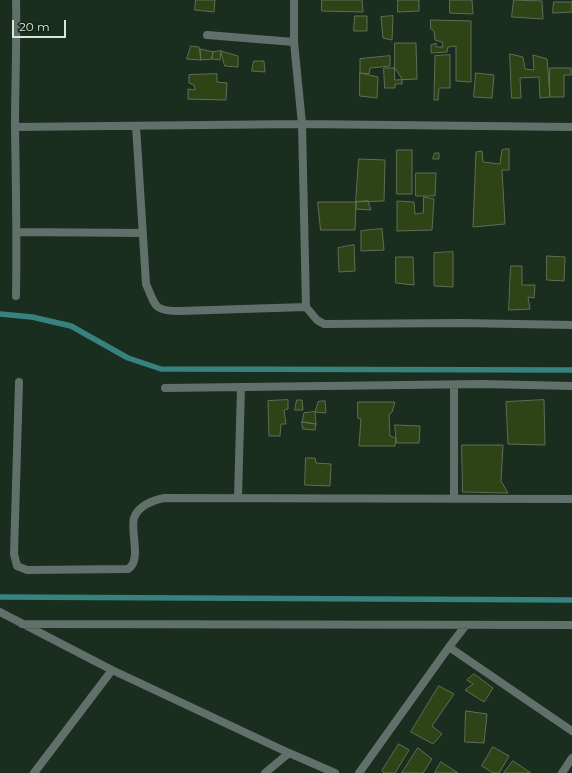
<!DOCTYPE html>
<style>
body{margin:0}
#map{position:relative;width:572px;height:773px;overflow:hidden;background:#192e1e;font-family:Montserrat,sans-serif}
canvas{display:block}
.scale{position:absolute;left:12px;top:20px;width:54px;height:18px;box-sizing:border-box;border:2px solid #d8e5da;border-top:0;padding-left:5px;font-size:12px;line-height:14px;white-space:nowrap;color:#d8e5da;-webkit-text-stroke:3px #102415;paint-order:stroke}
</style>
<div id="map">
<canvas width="572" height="773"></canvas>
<div class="scale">20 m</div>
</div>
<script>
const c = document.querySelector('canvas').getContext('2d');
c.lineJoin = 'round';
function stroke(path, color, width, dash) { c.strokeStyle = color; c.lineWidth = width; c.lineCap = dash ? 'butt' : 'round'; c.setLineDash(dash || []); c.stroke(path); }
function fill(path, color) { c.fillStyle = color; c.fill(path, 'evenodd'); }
stroke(new Path2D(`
 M 0,314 L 32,317 L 71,326 L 128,358 L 161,369 L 572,370
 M 0,597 L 572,600`), '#37827f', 5.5);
const building = new Path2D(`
 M 196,0 L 215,0 L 214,12 L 195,10 Z
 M 322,0 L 362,0 L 363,12 L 322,11 Z
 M 398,0 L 419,0 L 419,11 L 398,12 Z
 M 450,0 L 472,0 L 473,14 L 450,13 Z
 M 514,0 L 542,1 L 543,19 L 512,17 Z
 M 554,2 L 572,2 L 572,12 L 553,13 Z
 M 355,16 L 367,16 L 367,31 L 354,31 Z
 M 393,16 L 392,40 L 383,38 L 381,17 Z
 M 431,20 L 471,21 L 471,82 L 456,81 L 456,46 L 448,47 L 447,52 L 431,53 L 431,45 L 436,43 L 436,47 L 443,47 L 442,42 L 435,40 L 434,31 L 431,29 Z
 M 395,43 L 416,43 L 417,79 L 395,80 Z
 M 191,46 L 199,47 L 201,60 L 187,59 Z
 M 201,49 L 213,52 L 212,59 L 201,60 Z
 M 221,51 L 220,60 L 212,59 L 213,52 Z
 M 221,51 L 238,56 L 238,67 L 225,66 Z
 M 510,54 L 523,57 L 525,69 L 534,70 L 533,55 L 547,59 L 550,97 L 540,98 L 539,77 L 520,78 L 521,98 L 512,98 Z
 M 450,55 L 450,88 L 439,88 L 438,100 L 434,100 L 435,56 Z
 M 390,56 L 390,66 L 370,68 L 369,74 L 360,73 L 360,59 Z
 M 254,61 L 264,61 L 265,72 L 252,71 Z
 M 384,68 L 395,68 L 402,79 L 402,84 L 395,84 L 395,88 L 385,88 Z
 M 550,68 L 571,68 L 571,75 L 564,75 L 564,97 L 550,97 Z
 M 360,73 L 378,77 L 377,98 L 360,96 Z
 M 476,73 L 494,75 L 492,98 L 474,97 Z
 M 217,74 L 217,82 L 227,83 L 226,100 L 188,99 L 188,89 L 195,90 L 194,85 L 189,83 L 189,75 Z
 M 509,149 L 509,170 L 502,170 L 505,224 L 473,227 L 476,152 L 482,151 L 483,162 L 500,164 L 502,150 Z
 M 397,150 L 412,150 L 412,194 L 397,194 Z
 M 435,153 L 439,153 L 439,159 L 433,159 Z
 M 359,159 L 385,160 L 384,201 L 356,202 Z
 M 416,173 L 436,173 L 435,196 L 416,196 Z
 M 424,197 L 434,199 L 432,230 L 397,231 L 397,201 L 414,202 L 415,214 L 423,213 Z
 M 368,201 L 371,210 L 356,209 L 356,202 Z
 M 318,202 L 356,202 L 355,230 L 321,230 Z
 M 382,229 L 384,250 L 361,251 L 361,231 Z
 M 354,245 L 355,271 L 339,272 L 338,248 Z
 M 453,252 L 453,287 L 434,286 L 434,253 Z
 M 547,256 L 565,257 L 564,281 L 547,280 Z
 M 396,257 L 413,257 L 414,285 L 396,283 Z
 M 511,266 L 522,266 L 522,285 L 535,285 L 534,298 L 528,297 L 530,309 L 509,310 Z
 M 288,400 L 288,409 L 284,410 L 286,424 L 281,424 L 280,436 L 269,436 L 268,401 Z
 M 297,400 L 302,400 L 303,410 L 295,410 Z
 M 544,400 L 545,445 L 508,444 L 506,402 Z
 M 325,401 L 326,413 L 315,412 L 318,402 Z
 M 358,402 L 395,402 L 392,412 L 389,415 L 390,436 L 396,438 L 395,446 L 359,446 L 361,419 L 358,418 Z
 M 315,412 L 316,424 L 302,422 L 304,413 Z
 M 302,422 L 316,424 L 315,430 L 303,429 Z
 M 395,425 L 420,426 L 419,443 L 397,443 Z
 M 462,445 L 503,445 L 501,481 L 508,493 L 463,492 Z
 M 306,458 L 315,458 L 316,463 L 331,464 L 330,486 L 305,485 Z
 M 474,674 L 493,688 L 484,702 L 465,690 L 473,684 L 467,680 Z
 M 439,686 L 454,694 L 432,726 L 442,734 L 433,744 L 411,732 Z
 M 466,711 L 487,714 L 484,743 L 465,742 Z
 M 399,744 L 409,750 L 395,773 L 384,773 L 382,771 Z
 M 493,747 L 509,756 L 499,773 L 493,773 L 482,766 Z
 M 418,748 L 432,759 L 423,773 L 402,773 Z
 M 513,761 L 531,773 L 504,773 Z
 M 441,762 L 458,773 L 435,773 Z`);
fill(building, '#2e4316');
stroke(building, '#616e56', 1);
stroke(new Path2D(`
 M 16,0 C 17,43 15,85 15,128 C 16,184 17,240 16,296
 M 294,0 L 294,42 L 302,124 L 306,307 L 317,320 L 324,324 L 462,323 L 572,325
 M 207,35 L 294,42
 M 136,126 L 146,284 C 156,306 153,311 180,311 L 306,307
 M 15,127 L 302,124 L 572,127
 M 17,232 L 143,233
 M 19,382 L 14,554 L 17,566 L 27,570 L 128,569 C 142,561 130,531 134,518 C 138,506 153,500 164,498 L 572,499
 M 165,388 L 483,384 L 572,386
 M 238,498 L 241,387
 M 454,498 L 454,386
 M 0,612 L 112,670 L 289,753
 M 22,624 L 572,625
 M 449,647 L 572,731
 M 34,773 L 112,670
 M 265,773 L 289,753 L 335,773
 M 359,773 L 449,647 L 466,625
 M 562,773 L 572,758`), '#62706b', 8);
</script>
